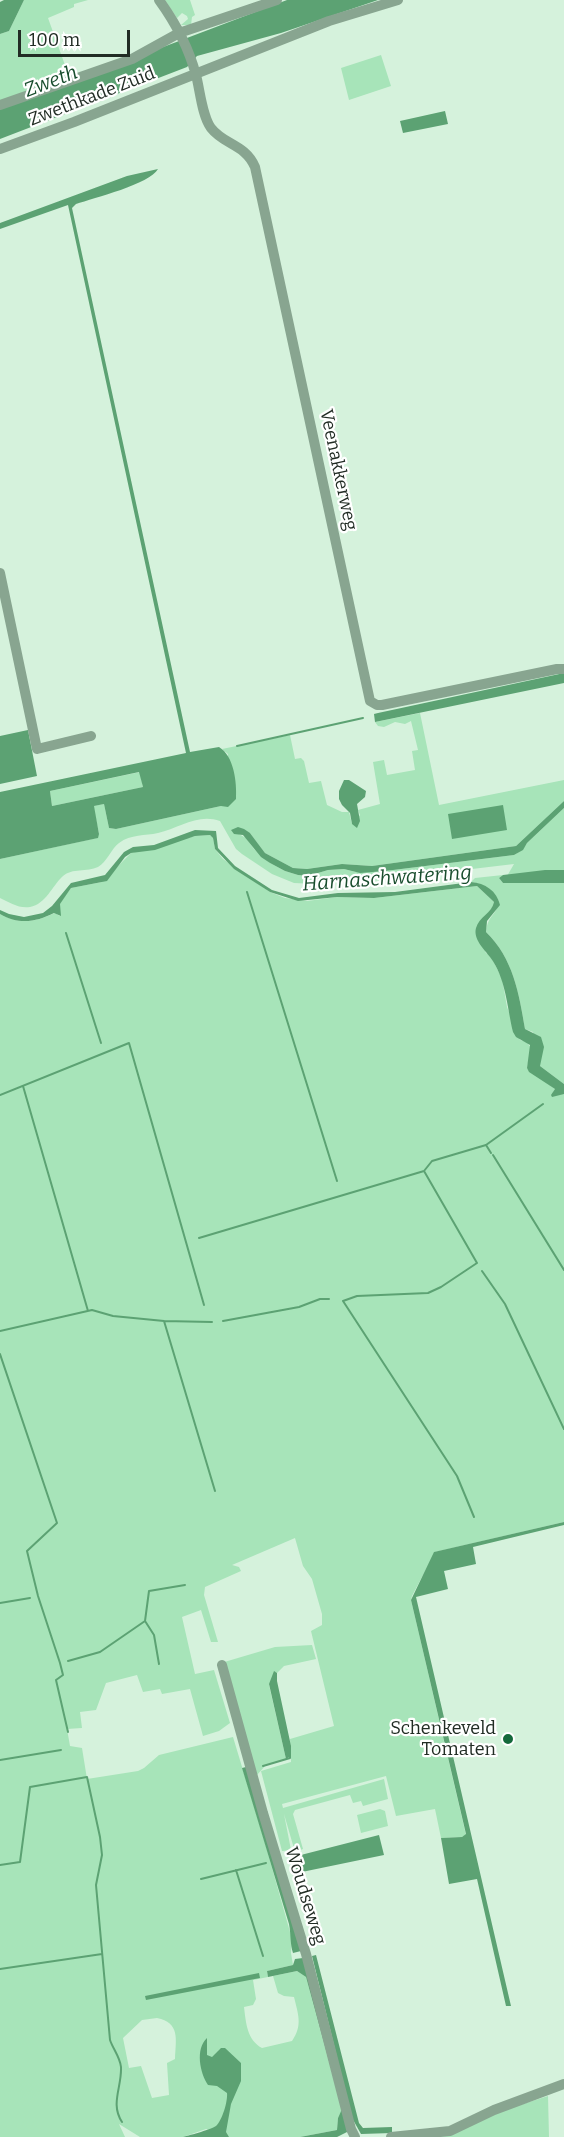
<!DOCTYPE html>
<style>
body{margin:0}
#map{position:relative;width:564px;height:2137px;overflow:hidden;background:#d5f2dc;font-family:Bitter,serif}
canvas{display:block}
.scale{position:absolute;left:18px;top:30px;width:112px;height:27px;box-sizing:border-box;border:3px solid #212c24;border-top:0;padding-left:8px;font-size:18px;line-height:21px;white-space:nowrap;color:#212c24;-webkit-text-stroke:4px #fff;paint-order:stroke}
</style>
<div id="map">
<canvas width="564" height="2137"></canvas>
<div class="scale">100 m</div>
</div>
<script>
const c = document.querySelector('canvas').getContext('2d');
c.lineJoin = 'round';
function fill(path, color) { c.fillStyle = color; c.fill(path, 'evenodd'); }
function stroke(path, color, width, dash) { c.strokeStyle = color; c.lineWidth = width; c.lineCap = dash ? 'butt' : 'round'; c.setLineDash(dash || []); c.stroke(path); }
function label(font, color, halo, rows, align = 'center') {
  c.font = font + ' Bitter,serif'; c.lineWidth = 4.5; c.setLineDash([]); c.textBaseline = 'middle'; c.strokeStyle = halo; c.fillStyle = color; for (const [text, x, y, turn = 0] of rows) {
    c.save(); c.translate(x, y); c.rotate((+turn || 0) * Math.PI / 180); c.textAlign = isNaN(turn) ? turn : align; if (halo) c.strokeText(text, 0, 0); c.fillText(text, 0, 0); c.restore();
  }
}
fill(new Path2D(`
 M 24,0 L 88,0 L 74,4 L 74,7 L 48,18 L 70,79 L 0,104 L 0,34 L 9,31 Z
 M 165,0 L 190,0 L 195,15 L 192,17 L 191,25 L 181,25 L 188,19 L 187,16 L 182,13 L 177,18 Z
 M 381,55 L 391,86 L 349,100 L 341,68 Z
 M 420,713 L 439,805 L 564,780 L 564,801 L 516,846 L 372,866 L 342,864 L 307,869 L 293,868 L 265,853 L 250,833 L 237,833 L 246,838 L 254,849 L 270,863 L 285,871 L 298,875 L 308,876 L 328,870 L 344,869 L 356,872 L 385,871 L 514,855 L 522,850 L 527,843 L 564,808 L 564,1084 L 540,1066 L 533,1032 L 525,1029 C 519,993 513,958 486,932 C 488,914 496,917 499,901 C 493,891 483,883 471,882 L 475,878 L 503,875 L 499,878 L 503,883 L 514,864 L 371,881 L 332,880 L 315,884 L 294,883 L 272,874 L 242,854 L 236,849 L 220,821 C 198,813 179,828 158,833 C 145,836 131,834 119,843 C 111,849 107,862 98,867 C 87,872 72,868 63,876 C 52,886 46,904 30,907 C 19,909 9,902 0,898 L 0,859 L 97,838 L 99,833 L 93,806 L 104,804 L 109,828 L 116,829 L 221,806 L 228,754 L 222,749 L 290,735 L 295,759 L 301,758 L 304,761 L 309,783 L 321,781 L 327,805 L 342,812 L 349,812 L 352,824 L 360,815 L 358,810 L 380,804 L 373,762 L 384,760 L 387,775 L 415,770 L 412,751 L 418,750 L 411,721 L 405,724 L 395,722 L 384,727 L 378,726 L 375,722 Z
 M 140,772 L 143,787 L 52,806 L 50,791 Z
 M 210,835 L 213,838 L 215,849 L 223,859 L 270,892 L 285,898 L 307,901 L 337,897 L 374,898 L 477,886 L 494,902 C 492,913 481,919 476,930 L 486,953 L 490,955 L 502,978 L 507,1007 L 520,1040 L 527,1042 L 531,1048 L 527,1068 L 555,1089 L 553,1093 L 564,1094 L 564,1522 L 435,1552 L 412,1596 L 411,1600 L 466,1835 L 462,1837 L 441,1838 L 435,1809 L 396,1816 L 386,1776 L 282,1804 L 283,1808 L 384,1779 L 388,1799 L 363,1806 L 361,1801 L 353,1803 L 350,1795 L 295,1810 L 293,1814 L 303,1849 L 295,1852 L 284,1814 L 291,1850 L 282,1851 L 261,1771 L 291,1762 L 290,1739 L 334,1726 L 311,1631 L 322,1625 L 322,1614 L 312,1579 L 303,1566 L 295,1538 L 232,1565 L 239,1567 L 241,1571 L 205,1587 L 204,1595 L 218,1642 L 211,1642 L 201,1610 L 182,1617 L 195,1674 L 214,1670 L 230,1723 L 219,1731 L 203,1736 L 190,1689 L 162,1694 L 160,1689 L 143,1692 L 137,1675 L 106,1683 L 96,1710 L 80,1712 L 82,1728 L 67,1729 L 70,1746 L 82,1748 L 87,1779 L 138,1771 L 144,1768 L 159,1755 L 233,1737 L 265,1843 L 292,1939 L 291,1953 L 293,1965 L 267,1971 L 268,1977 L 253,1980 L 256,1999 L 253,2005 L 244,2007 C 246,2023 247,2040 262,2048 L 292,2041 C 303,2025 298,2014 294,1997 L 284,1996 L 278,1993 L 273,1976 L 297,1971 L 306,1977 L 342,2110 L 338,2118 L 337,2130 L 300,2137 L 229,2137 L 206,2129 L 183,2137 L 140,2137 L 119,2124 L 125,2137 L 0,2137 L 0,914 C 20,925 35,922 55,913 L 60,916 L 59,904 L 71,888 L 102,882 L 131,853 L 195,836 ZM 157,2018 C 180,2023 176,2038 175,2059 L 167,2063 L 169,2095 L 152,2098 L 141,2066 L 129,2068 L 123,2038 L 142,2020 Z
 M 312,1645 L 316,1659 L 284,1666 L 277,1673 L 275,1672 L 269,1685 L 286,1759 L 265,1766 L 257,1775 L 221,1663 L 275,1647 Z
 M 380,1809 L 385,1811 L 388,1826 L 361,1833 L 357,1815 Z
 M 548,2096 L 549,2137 L 420,2137 Z`), '#a7e4b9');
fill(new Path2D(`
 M 4,0 L 24,0 L 9,31 L 0,34 L 0,2 Z
 M 287,0 L 378,0 L 281,33 L 197,56 L 187,67 L 0,139 L 0,109 Z
 M 445,111 L 448,124 L 403,133 L 400,121 Z
 M 158,169 C 150,184 94,198 76,204 L 72,208 L 190,752 L 219,747 C 234,756 237,782 236,799 L 228,807 L 221,806 L 116,829 L 109,828 L 104,804 L 94,806 L 99,834 L 98,838 L 0,859 L 0,792 L 186,753 L 68,205 L 0,229 L 0,223 L 127,176 ZM 139,772 L 143,787 L 52,806 L 50,791 Z
 M 564,673 L 564,683 L 375,722 L 374,714 L 378,713 Z
 M 28,730 L 37,776 L 0,784 L 0,736 Z
 M 344,780 L 349,780 L 366,791 L 365,797 L 357,804 L 360,821 L 357,828 L 352,824 L 350,813 L 342,805 L 339,799 L 339,791 Z
 M 564,801 L 564,808 L 527,843 L 523,850 L 514,855 L 385,871 L 360,873 L 344,869 L 328,870 L 308,876 L 298,875 L 285,871 L 270,863 L 261,857 L 243,835 L 234,834 L 231,830 L 238,827 L 244,829 L 250,833 L 265,853 L 293,868 L 307,869 L 342,864 L 372,866 L 516,846 Z
 M 503,805 L 507,830 L 452,839 L 448,814 Z
 M 195,830 L 216,831 L 218,848 L 235,866 L 272,890 L 299,898 L 338,893 L 395,892 L 471,882 C 485,883 497,891 500,905 L 487,921 L 486,932 C 513,958 519,993 525,1029 L 541,1037 L 544,1047 L 540,1066 L 564,1084 L 564,1094 L 552,1097 L 551,1095 L 555,1089 L 529,1072 L 527,1068 L 530,1045 L 516,1037 L 513,1032 C 507,1007 506,978 490,957 C 484,949 473,939 476,928 C 479,917 492,913 494,902 L 477,886 L 374,898 L 337,897 L 298,901 L 270,892 L 234,869 L 215,849 L 213,838 L 210,835 L 195,836 L 155,850 L 131,853 L 125,857 L 107,881 L 71,888 L 60,904 L 61,916 L 54,913 C 36,922 19,925 0,914 L 0,910 L 9,914 L 24,917 L 43,913 L 52,906 L 71,883 L 105,875 L 124,852 L 133,847 L 154,845 Z
 M 545,870 L 564,870 L 564,883 L 503,883 L 499,878 L 503,875 Z
 M 564,1522 L 564,1525 L 473,1547 L 476,1564 L 444,1571 L 448,1589 L 416,1597 L 511,2006 L 506,2006 L 477,1879 L 449,1884 L 441,1838 L 462,1837 L 466,1834 L 411,1600 L 434,1552 Z
 M 274,1671 L 277,1673 L 277,1681 L 291,1746 L 291,1756 L 286,1759 L 269,1684 Z
 M 246,1767 L 301,1951 L 293,1953 C 290,1944 291,1934 289,1924 L 242,1768 Z
 M 379,1835 L 384,1855 L 297,1873 L 293,1857 Z
 M 316,1955 L 359,2123 L 363,2128 L 392,2127 L 392,2133 L 361,2134 L 352,2118 L 312,1956 Z
 M 303,1958 L 349,2131 L 337,2137 L 300,2137 L 337,2130 L 338,2118 L 342,2109 L 306,1977 L 297,1971 L 268,1977 L 267,1971 L 293,1965 L 295,1959 Z
 M 259,1973 L 260,1978 L 146,2000 L 145,1996 Z
 M 207,2038 L 207,2055 L 212,2057 L 221,2048 L 225,2048 L 241,2063 L 241,2081 L 231,2104 L 226,2132 L 229,2137 L 183,2137 C 191,2135 212,2129 216,2126 C 222,2121 228,2101 227,2093 L 217,2086 L 208,2085 C 200,2073 195,2049 207,2038 Z`), '#5ca273');
stroke(new Path2D(`
 M 237,746 L 363,718
 M 247,892 L 337,1181
 M 66,933 L 101,1043
 M 23,1086 L 88,1311
 M 0,1095 L 129,1043 L 204,1305
 M 486,1145 L 491,1153
 M 493,1155 L 564,1270
 M 424,1171 L 477,1263 L 441,1287 L 428,1293 L 357,1296 L 343,1301 L 457,1476 L 474,1517
 M 199,1238 L 424,1171 L 432,1161 L 486,1145 L 543,1104
 M 482,1271 L 505,1304 L 564,1429
 M 164,1321 L 215,1491
 M 223,1321 L 299,1307 L 320,1299 L 329,1299
 M 0,1331 L 92,1310 L 113,1316 L 164,1321 L 212,1322
 M 0,1354 L 57,1523 L 27,1551 L 38,1596 L 60,1663 L 63,1675 L 56,1680 L 68,1732
 M 0,1603 L 30,1598
 M 145,1621 L 154,1635 L 159,1664
 M 68,1661 L 100,1652 L 145,1621 L 149,1591 L 185,1585
 M 0,1760 L 61,1750
 M 263,1766 L 290,1758 L 290,1756
 M 0,1865 L 20,1862 L 30,1787 L 87,1777 L 100,1837 L 102,1855 L 96,1885 L 110,2040 C 113,2049 120,2057 121,2067 C 122,2087 110,2104 122,2122
 M 236,1870 L 263,1956
 M 201,1879 L 266,1863
 M 0,1969 L 102,1954`), '#5ca273', 2);
stroke(new Path2D(`
 M 159,0 C 175,22 189,49 196,75 C 200,90 202,116 211,128 C 224,145 245,144 255,167 L 370,701 L 377,705 L 382,705 L 557,669 L 564,669
 M 0,105 L 132,59 L 179,33 L 277,0
 M 0,149 L 74,122 L 329,21 L 398,0
 M 0,573 L 37,749 L 91,736
 M 222,1665 L 263,1813 L 306,1954 L 351,2129 L 355,2137
 M 391,2137 L 450,2131 L 494,2110 L 564,2084`), '#88a590', 10);
for (const [x, y, r, color] of [
 [508,1739,6,"#14693b"]
]) { const dot = new Path2D(); dot.arc(x, y, r, 0, 2 * Math.PI); c.fillStyle = color; c.fill(dot); stroke(dot, '#fff', 2); }
label('18px', '#212c24', '#fff', [
 ["Zwethkade Zuid",92,97,-21],
 ["Veenakkerweg",338,470,78],
 ["Woudseweg",305,1896,73]
]);
label('18px', '#212c24', '#fff', [
 ["Schenkeveld",496,1729],
 ["Tomaten",496,1750]
], 'right');
label('italic 20px', '#184d2d', '#fff', [
 ["Zweth",51,82,-21],
 ["Harnaschwatering",387,879,-4]
]);
</script>
